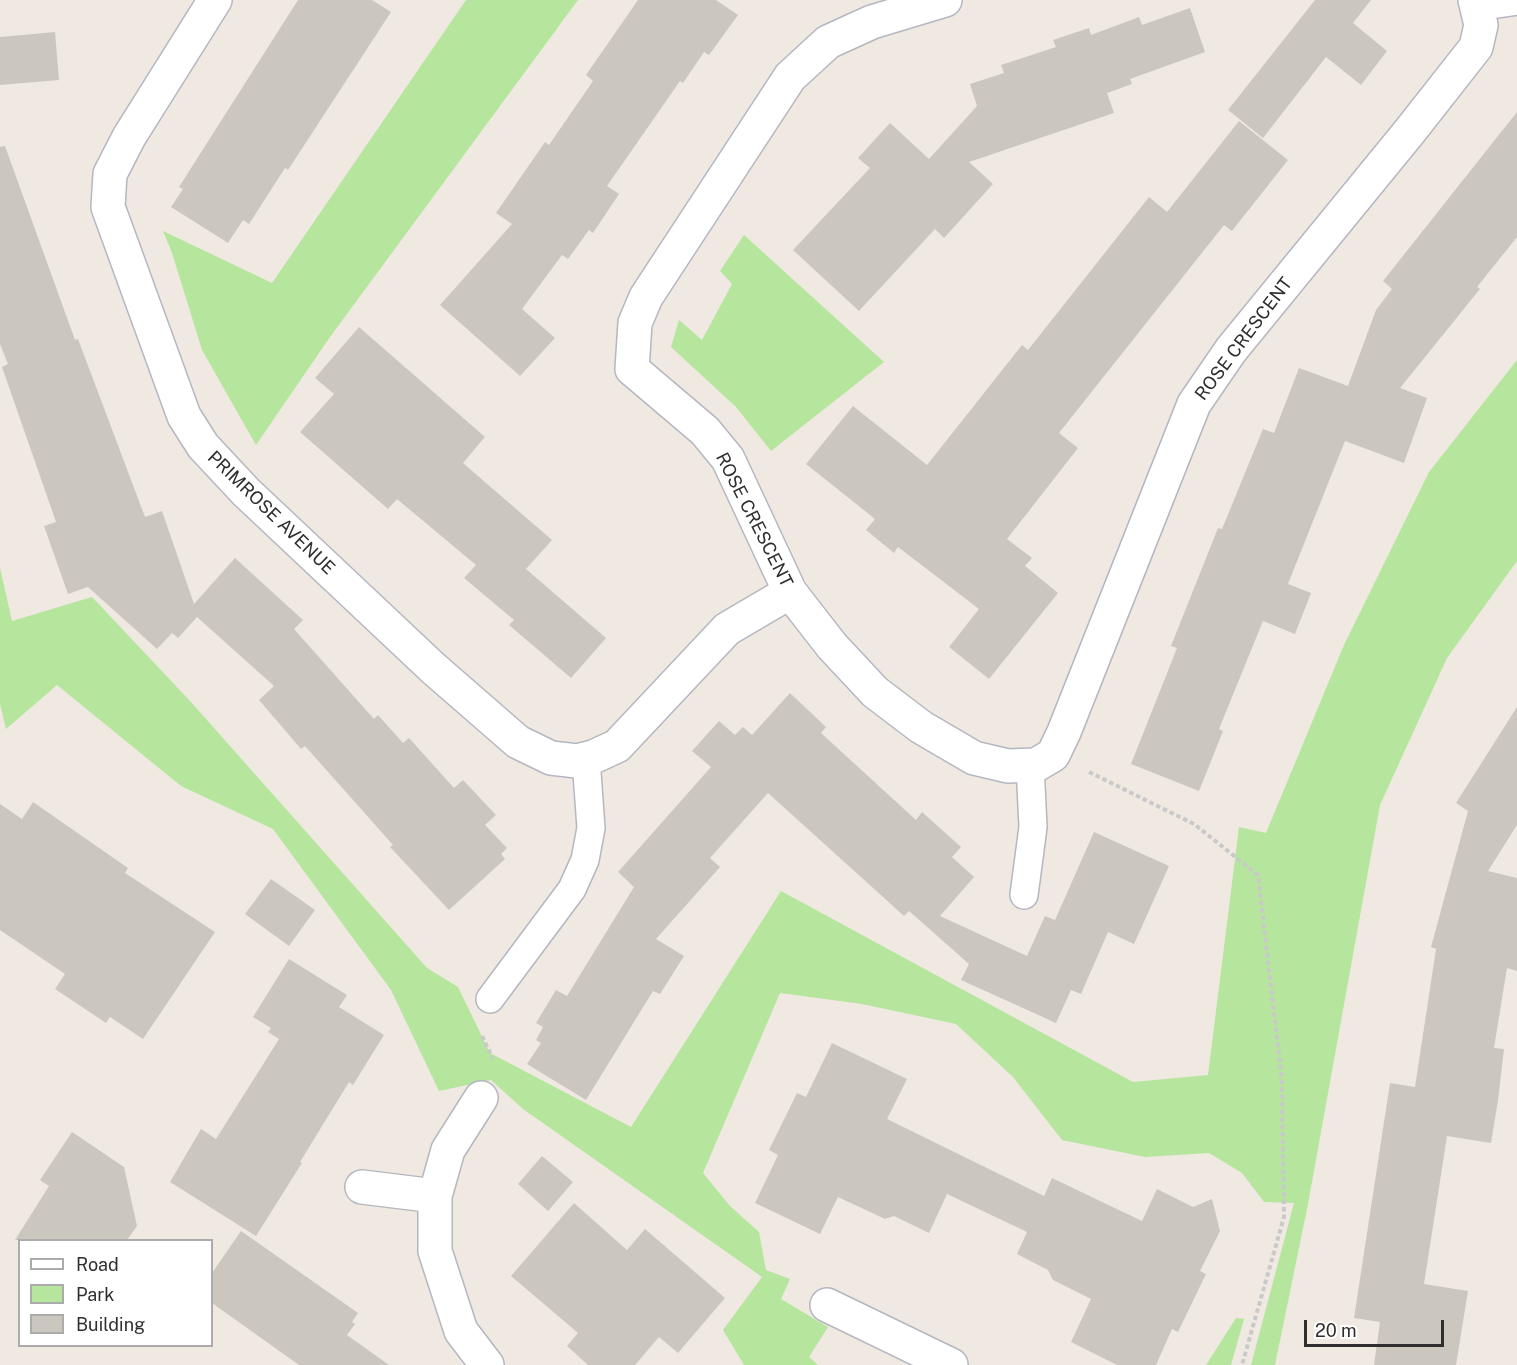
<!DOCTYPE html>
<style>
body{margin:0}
#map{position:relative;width:1517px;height:1365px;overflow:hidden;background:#efe9e1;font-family:"Public Sans",sans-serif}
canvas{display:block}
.legend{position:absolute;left:18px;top:1239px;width:195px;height:108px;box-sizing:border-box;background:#fff;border:2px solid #ababab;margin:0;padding:8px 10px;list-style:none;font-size:18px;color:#2e2e2e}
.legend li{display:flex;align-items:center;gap:12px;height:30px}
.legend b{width:30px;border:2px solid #ababab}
.scale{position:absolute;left:1304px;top:1320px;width:140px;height:27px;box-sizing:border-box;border:3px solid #2e2e2e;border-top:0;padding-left:8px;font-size:18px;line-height:21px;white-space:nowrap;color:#2e2e2e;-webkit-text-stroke:4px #fff;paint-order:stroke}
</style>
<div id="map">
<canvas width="1517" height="1365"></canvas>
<ul class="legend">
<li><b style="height:8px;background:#fff"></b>Road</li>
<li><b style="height:16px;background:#b6e59e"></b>Park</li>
<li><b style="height:16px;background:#cbc7bf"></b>Building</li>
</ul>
<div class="scale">20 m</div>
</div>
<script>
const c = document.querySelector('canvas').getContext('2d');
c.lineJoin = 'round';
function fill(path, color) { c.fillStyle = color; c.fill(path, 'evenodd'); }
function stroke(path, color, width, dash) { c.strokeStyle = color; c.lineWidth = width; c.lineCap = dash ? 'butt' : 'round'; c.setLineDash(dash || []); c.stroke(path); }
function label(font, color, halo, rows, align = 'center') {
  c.font = font + ' "Public Sans",sans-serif'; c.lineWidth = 4.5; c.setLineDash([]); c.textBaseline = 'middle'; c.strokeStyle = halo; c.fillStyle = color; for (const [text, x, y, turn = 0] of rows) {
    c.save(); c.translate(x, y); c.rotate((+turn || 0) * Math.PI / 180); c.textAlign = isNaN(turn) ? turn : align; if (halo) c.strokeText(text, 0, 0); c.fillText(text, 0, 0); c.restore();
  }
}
fill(new Path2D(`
 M 466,0 L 578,0 L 330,337 L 256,445 L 202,350 L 172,253 L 163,231 L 272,283 Z
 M 744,235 L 884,362 L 771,451 L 736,407 L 671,347 L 679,320 L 702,340 L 732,284 L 720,271 Z
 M 1517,360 L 1517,561 L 1447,658 L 1380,805 L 1308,1204 L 1275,1365 L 1251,1365 L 1294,1203 L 1264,1202 L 1242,1173 L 1209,1153 L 1145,1157 L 1062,1140 L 1013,1077 L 956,1024 L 862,1004 L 780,993 L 703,1173 L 730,1206 L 759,1232 L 766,1270 L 790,1279 L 781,1299 L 828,1327 L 809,1357 L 818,1365 L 744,1365 L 723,1330 L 762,1277 L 523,1109 L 491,1080 L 439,1091 L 391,990 L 273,829 L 181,786 L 57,685 L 6,729 L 0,704 L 0,568 L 12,621 L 92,597 L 191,702 L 427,968 L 458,987 L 490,1053 L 631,1127 L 781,891 L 1133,1082 L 1208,1075 L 1239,827 L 1266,833 L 1344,645 L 1429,472 Z
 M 1236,1318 L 1244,1319 L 1231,1365 L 1206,1365 Z`), '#b6e59e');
fill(new Path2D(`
 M 298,0 L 372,0 L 391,12 L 288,170 L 285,168 L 249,224 L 243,220 L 228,243 L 171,207 L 183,189 L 179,187 Z
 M 638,0 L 716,0 L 738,15 L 709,55 L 704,52 L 683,83 L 680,81 L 607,186 L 619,194 L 593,233 L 589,230 L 568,259 L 562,255 L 522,309 L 555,338 L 520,376 L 440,305 L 512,224 L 496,213 L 545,142 L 549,145 L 593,81 L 586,75 Z
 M 1315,0 L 1371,0 L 1353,23 L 1387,51 L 1361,85 L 1326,57 L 1263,138 L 1228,110 Z
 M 1190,8 L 1205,52 L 1130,79 L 1132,84 L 1107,93 L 1114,113 L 969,162 L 993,184 L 944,238 L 935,229 L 859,311 L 793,250 L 870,168 L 858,158 L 890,123 L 929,159 L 977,106 L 970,84 L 1004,73 L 1001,65 L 1056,47 L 1053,40 L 1089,28 L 1091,35 L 1139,17 L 1142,25 Z
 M 55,32 L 59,80 L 0,85 L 0,37 Z
 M 1517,112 L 1517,237 L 1477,287 L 1480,289 L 1400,388 L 1427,398 L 1404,463 L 1345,441 L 1288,584 L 1311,593 L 1295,634 L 1263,621 L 1219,729 L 1223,731 L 1199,791 L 1131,764 L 1177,648 L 1171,646 L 1218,528 L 1222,529 L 1263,429 L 1274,433 L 1299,368 L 1348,386 L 1376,310 L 1392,289 L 1383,281 Z
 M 1239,121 L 1288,160 L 1232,231 L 1224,225 L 1059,433 L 1078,448 L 1007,539 L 1032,558 L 1025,566 L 1058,593 L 989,679 L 949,647 L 979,609 L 898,547 L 894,553 L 866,530 L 875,519 L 806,464 L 853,406 L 927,465 L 1022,345 L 1028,350 L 1149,197 L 1167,212 Z
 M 5,146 L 75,340 L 78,339 L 145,517 L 162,511 L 194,604 L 235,558 L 303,620 L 294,629 L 374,719 L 378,715 L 403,743 L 409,738 L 454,788 L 463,780 L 496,815 L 485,825 L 507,848 L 501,854 L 505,859 L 449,910 L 390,847 L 393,845 L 305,746 L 301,749 L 259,700 L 274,686 L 197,617 L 178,638 L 172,633 L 157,649 L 88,587 L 68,594 L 44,526 L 56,522 L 2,367 L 8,364 L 0,344 L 0,147 Z
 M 359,327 L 485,437 L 463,463 L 552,540 L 526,569 L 606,638 L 571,678 L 509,625 L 514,620 L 464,578 L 476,565 L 397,499 L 388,509 L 300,432 L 334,394 L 315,378 Z
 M 790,693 L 826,727 L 821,733 L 916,820 L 922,812 L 961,847 L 952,857 L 974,877 L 940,916 L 1027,956 L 1045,916 L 1055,920 L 1094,832 L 1169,866 L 1134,944 L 1108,932 L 1081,994 L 1071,990 L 1056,1023 L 961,980 L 969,964 L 909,911 L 904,916 L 768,793 L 710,858 L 720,867 L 656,939 L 684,956 L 660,994 L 653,991 L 586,1100 L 527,1064 L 541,1043 L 536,1040 L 543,1027 L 536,1023 L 556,990 L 567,996 L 634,887 L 618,872 L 711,767 L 692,751 L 719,721 L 735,735 L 743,727 L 752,735 Z
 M 1517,707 L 1517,825 L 1488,871 L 1517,878 L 1517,971 L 1507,968 L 1494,1048 L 1504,1049 L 1498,1100 L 1491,1143 L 1447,1136 L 1424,1284 L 1468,1291 L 1456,1365 L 1374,1365 L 1380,1322 L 1354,1318 L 1390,1083 L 1415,1087 L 1436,949 L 1431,947 L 1468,811 L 1456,803 Z
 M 33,802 L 128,868 L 125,873 L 215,932 L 143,1039 L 110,1017 L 106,1023 L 55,989 L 65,974 L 0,930 L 0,804 L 22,819 Z
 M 271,879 L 315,910 L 289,946 L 245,914 Z
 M 289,959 L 347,995 L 339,1007 L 384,1035 L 353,1085 L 349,1082 L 300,1162 L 302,1163 L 256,1236 L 170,1182 L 201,1129 L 216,1139 L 279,1039 L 268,1032 L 271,1028 L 253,1017 Z
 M 832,1043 L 907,1079 L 887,1119 L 1044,1196 L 1052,1178 L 1142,1221 L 1157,1189 L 1193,1207 L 1212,1199 L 1220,1231 L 1200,1271 L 1206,1274 L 1178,1332 L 1172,1329 L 1156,1365 L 1117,1365 L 1071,1342 L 1091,1299 L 1053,1280 L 1048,1270 L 1017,1254 L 1027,1232 L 947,1194 L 929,1233 L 894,1216 L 885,1219 L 838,1197 L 820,1234 L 755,1203 L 778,1155 L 769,1150 L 797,1093 L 806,1097 Z
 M 72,1132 L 124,1167 L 137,1226 L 127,1240 L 15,1240 L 49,1186 L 40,1180 Z
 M 542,1156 L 573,1182 L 548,1211 L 518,1184 Z
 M 574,1203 L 627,1250 L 645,1229 L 725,1298 L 678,1353 L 659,1337 L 635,1365 L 588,1365 L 567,1346 L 578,1333 L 511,1276 Z
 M 241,1231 L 358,1313 L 352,1322 L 355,1324 L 347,1335 L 389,1365 L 299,1365 L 212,1303 L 212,1273 Z`), '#cbc7bf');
const service = new Path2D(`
 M 1477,7 L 1517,1
 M 1024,895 L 1033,827 L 1030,765
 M 490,999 L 572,889 L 585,860 L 591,828 L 586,759`);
const minor = new Path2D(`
 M 215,0 L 129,137 L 110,174 L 108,207 L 184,416 L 203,446 L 246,492 L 433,668 L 518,742 L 551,758 L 577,761 L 593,757 L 617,746 L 727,629 L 790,592
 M 945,0 L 872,22 L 828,42 L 790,77 L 646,297 L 635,323 L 632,369 L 705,431 L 728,459 L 790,592 L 832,646 L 875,692 L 921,727 L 974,758 L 1008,766 L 1036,765 L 1053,755 L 1064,732 L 1194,404 L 1231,350 L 1410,131 L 1476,47 L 1481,25 L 1475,0
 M 481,1098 L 448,1150 L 435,1196 L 435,1251 L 461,1331 L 487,1365
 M 362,1187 L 435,1196
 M 827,1305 L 951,1365`);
stroke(service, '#b4b7c1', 30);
stroke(minor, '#b4b7c1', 36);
stroke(new Path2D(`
 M 1089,772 L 1194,824 L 1258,875 L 1282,1081 L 1284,1217 L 1242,1365
 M 482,1036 L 493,1059`), '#c9c9c9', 4, [4.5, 3]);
stroke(service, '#fff', 27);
stroke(minor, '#fff', 33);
label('18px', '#2e2e2e', '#fff', [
 ["ROSE CRESCENT",1244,339,-53],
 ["PRIMROSE AVENUE",271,513,44],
 ["ROSE CRESCENT",754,520,63]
]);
</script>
